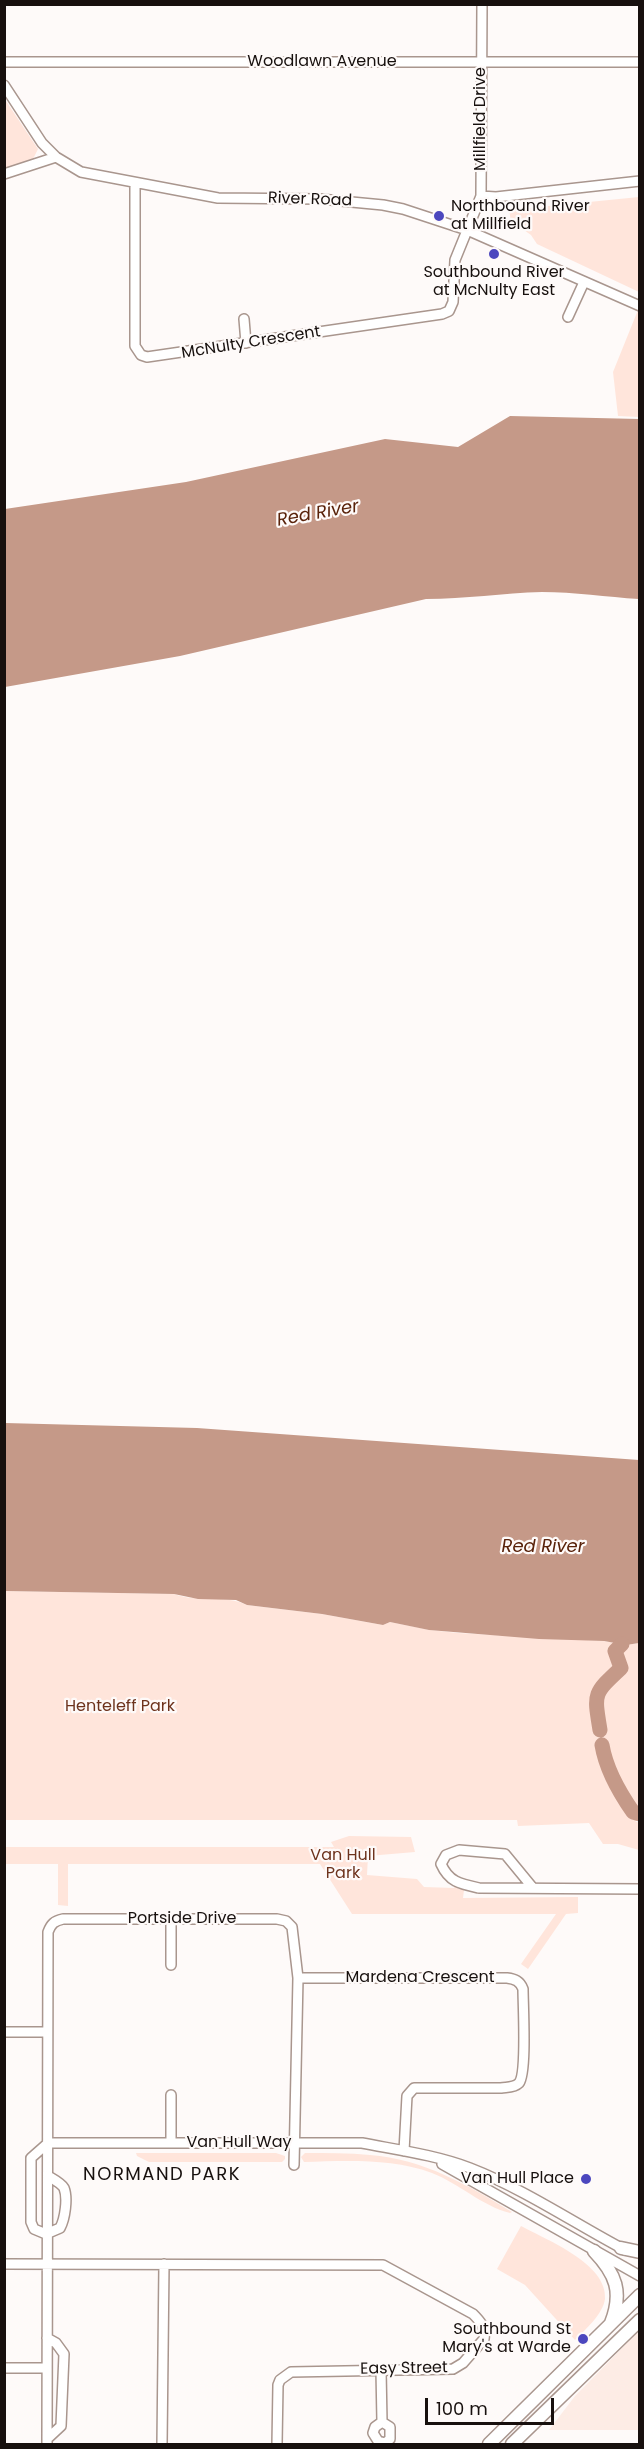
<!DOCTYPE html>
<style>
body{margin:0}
#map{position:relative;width:644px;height:2449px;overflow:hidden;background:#fefaf9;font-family:Poppins,sans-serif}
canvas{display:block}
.frame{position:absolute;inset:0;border:6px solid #17100e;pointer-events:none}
.scale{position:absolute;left:425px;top:2398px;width:129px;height:27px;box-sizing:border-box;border:3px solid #17100e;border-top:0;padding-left:8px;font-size:18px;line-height:21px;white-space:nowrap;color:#17100e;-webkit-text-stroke:4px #fefaf9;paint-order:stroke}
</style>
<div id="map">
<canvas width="644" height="2449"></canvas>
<div class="frame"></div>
<div class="scale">100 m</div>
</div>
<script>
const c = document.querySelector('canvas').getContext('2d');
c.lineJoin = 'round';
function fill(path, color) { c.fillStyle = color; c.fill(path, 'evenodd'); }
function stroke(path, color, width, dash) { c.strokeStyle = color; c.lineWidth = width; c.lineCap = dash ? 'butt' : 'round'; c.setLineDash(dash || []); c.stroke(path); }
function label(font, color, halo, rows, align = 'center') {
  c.font = font + ' Poppins,sans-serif'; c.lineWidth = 4.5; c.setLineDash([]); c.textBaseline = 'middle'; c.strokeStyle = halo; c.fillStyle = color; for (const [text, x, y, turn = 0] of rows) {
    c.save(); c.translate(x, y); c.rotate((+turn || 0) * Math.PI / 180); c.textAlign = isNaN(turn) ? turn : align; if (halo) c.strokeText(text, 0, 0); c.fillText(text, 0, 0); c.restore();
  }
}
fill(new Path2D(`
 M 639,2331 L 639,2430 L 549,2430 L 575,2396 Z`), '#fdece5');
fill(new Path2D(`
 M 4,98 L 38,149 L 32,161 L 4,169 Z
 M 639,197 L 639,292 L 537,244 L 531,235 L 511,221 L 509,210 Z
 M 638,310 L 639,417 L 618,416 L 613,372 Z
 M 5,1591 L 174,1594 C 198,1603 225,1594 247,1605 L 322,1614 L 383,1625 L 390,1622 L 430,1630 L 458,1633 L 604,1641 L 626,1645 L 639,1643 L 640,1820 L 635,1821 L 639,1823 L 639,1850 L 618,1844 L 603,1844 L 589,1823 L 518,1826 L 517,1820 L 5,1820 Z
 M 349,1836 L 411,1837 L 415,1852 L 368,1856 L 367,1875 L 417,1879 L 424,1887 L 454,1888 L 456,1877 L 465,1882 L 463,1898 L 578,1897 L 578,1913 L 566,1914 L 528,1969 L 521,1964 L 556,1914 L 352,1914 L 320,1864 L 68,1864 L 68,1906 L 58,1905 L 58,1864 L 5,1864 L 5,1847 L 334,1847 L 331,1842 Z
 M 136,2153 L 276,2153 L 285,2156 L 285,2159 L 282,2162 L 149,2162 L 137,2156 Z
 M 305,2153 C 327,2153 349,2153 370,2155 C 423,2159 468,2185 512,2212 L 510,2213 C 482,2206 460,2184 432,2173 C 391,2158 346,2161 304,2162 L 301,2157 Z
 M 521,2226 C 547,2240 608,2264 605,2299 C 603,2314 585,2330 575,2340 L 525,2285 L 497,2269 Z`), '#ffe5db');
fill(new Path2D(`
 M 510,416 L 639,419 L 639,599 C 607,597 574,592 542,592 C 503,593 465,599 426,599 L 180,656 L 5,687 L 5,509 L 186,482 L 385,439 L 458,447 Z
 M 5,1423 L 197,1428 L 639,1460 L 639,1643 L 626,1645 L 604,1641 L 539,1639 L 429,1630 L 390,1622 L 383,1625 L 322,1614 L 247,1605 L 236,1600 L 198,1599 L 174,1594 L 5,1591 Z`), '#c59988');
stroke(new Path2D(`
 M 600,1730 C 594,1693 593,1694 621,1668 L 615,1651 L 622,1644
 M 602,1745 C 606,1769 619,1792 633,1812 L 640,1814`), '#c59988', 15);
const minor = new Path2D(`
 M 4,62 L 640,62
 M 4,85 L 42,143 L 56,157 L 81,172 L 218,198 L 320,199 L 383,205 L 403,209 L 467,230 L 640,306
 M 4,174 L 56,157
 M 135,183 L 135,346 L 141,355 L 147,357 L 442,314 L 449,311 L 453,302 L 455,260 L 481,196 L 482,4
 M 481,196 L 496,197 L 640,181
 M 568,317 L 584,282
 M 244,319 L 246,343
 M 533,1888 L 505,1854 L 459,1850 L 446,1855 L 441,1864 C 449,1882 460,1884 479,1888 L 640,1889
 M 171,1965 L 171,1920
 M 298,1978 L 507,1978 C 515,1979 520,1981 523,1989 C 523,2005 527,2073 519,2083 C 514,2088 507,2087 501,2088 L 414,2088 L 407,2096 L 404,2151
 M 4,2032 L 47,2032
 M 171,2142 L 171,2095
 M 48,2143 L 362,2143 C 398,2150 436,2155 470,2168 C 524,2189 574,2223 625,2250
 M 442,2164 L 640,2276
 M 48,2176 C 53,2179 61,2183 64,2188 C 68,2198 65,2219 60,2228 L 46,2234 L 34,2229 L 31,2222 L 31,2158 L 48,2143
 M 4,2264 L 383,2265 L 473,2314 C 480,2321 486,2327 484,2339 L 463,2363 L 453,2369 L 291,2372 L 280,2380 L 278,2385 L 277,2444
 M 47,2338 L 56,2343 L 64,2354 L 61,2426 L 47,2439
 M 4,2368 L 47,2368
 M 381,2370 L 382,2422 L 375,2427 L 373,2433 L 378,2441 L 385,2443 L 390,2439 L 390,2427 L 382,2422
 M 47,2444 L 48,1932 C 51,1924 54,1921 63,1919 L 277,1919 L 286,1921 L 292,1927 L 298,1978 L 294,2165
 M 162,2444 L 164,2264`);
const major = new Path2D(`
 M 621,2248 L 640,2252
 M 594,2251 C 616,2274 623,2292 611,2323
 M 489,2444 L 640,2295
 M 512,2444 L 640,2320`);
stroke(minor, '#a9968e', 12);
stroke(major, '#a9968e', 15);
stroke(minor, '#fff', 9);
stroke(major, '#fff', 12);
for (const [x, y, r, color] of [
 [439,216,6,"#4c47be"],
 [494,254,6,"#4c47be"],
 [586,2179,6,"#4c47be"],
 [583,2339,6,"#4c47be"]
]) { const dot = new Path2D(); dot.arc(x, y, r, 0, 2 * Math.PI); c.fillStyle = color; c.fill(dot); stroke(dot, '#fefaf9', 2); }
label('16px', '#17100e', '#fefaf9', [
 ["Woodlawn Avenue",322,62],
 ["Millfield Drive",481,119,-90],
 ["River Road",310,200,2],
 ["McNulty Crescent",251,343,-9],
 ["Portside Drive",182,1919],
 ["Mardena Crescent",420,1978],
 ["Van Hull Way",239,2143],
 ["Easy Street",404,2369,-1]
]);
label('16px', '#17100e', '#fefaf9', [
 ["Northbound River",451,207,"left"],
 ["at Millfield",451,225,"left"],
 ["Southbound River",494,273,"center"],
 ["at McNulty East",494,291,"center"],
 ["Van Hull Place",574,2179],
 ["Southbound St",571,2330],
 ["Mary's at Warde",571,2348]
], 'right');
label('16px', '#6d331d', '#fefaf9', [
 ["Henteleff Park",120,1707],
 ["Van Hull",343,1856],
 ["Park",343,1874]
]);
label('italic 18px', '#59220a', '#fefaf9', [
 ["Red River",318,514,-10],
 ["Red River",543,1547]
]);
c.letterSpacing = '1.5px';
label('18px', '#17100e', '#fefaf9', [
 ["NORMAND PARK",162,2175]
]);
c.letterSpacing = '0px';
</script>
